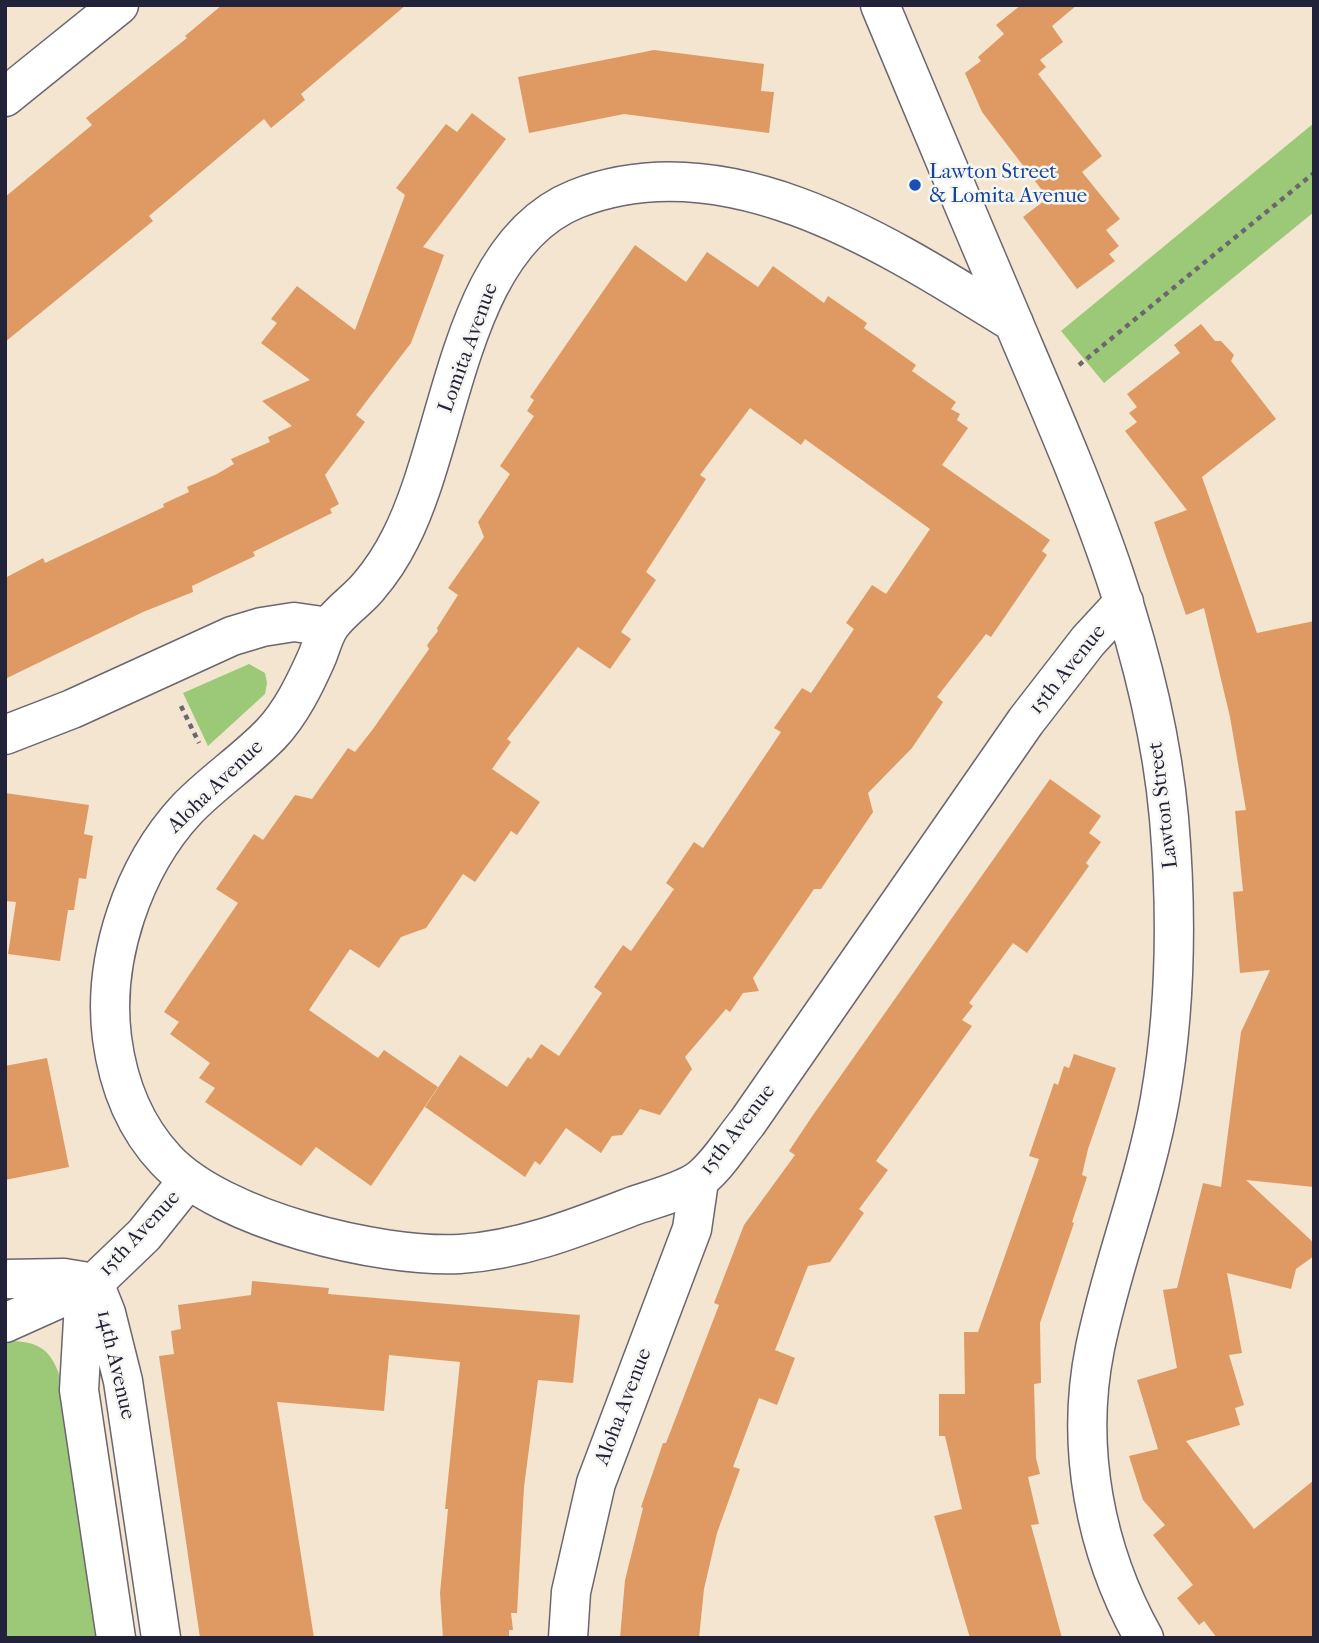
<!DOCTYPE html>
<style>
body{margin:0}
#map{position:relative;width:1319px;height:1643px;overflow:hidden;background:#f3e5d0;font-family:"IM FELL French Canon",serif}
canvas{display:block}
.frame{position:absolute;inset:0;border:7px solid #22223b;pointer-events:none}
</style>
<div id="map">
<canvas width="1319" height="1643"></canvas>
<div class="frame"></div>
</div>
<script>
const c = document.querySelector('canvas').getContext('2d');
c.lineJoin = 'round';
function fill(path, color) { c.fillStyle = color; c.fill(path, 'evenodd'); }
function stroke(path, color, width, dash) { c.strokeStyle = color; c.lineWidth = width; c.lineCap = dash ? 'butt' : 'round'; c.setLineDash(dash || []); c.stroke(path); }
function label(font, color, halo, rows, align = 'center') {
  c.font = font + ' "IM FELL French Canon",serif'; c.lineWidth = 5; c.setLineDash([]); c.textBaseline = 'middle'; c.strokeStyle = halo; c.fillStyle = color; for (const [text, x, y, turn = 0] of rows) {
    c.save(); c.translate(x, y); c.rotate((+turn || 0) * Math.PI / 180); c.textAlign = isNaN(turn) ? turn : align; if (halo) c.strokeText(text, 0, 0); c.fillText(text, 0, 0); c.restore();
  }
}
fill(new Path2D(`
 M 1314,123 L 1314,212 L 1104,383 L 1061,331 Z
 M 249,664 L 265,673 L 267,683 L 265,694 L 208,746 L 183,693 Z
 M 12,1341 C 38,1342 50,1349 59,1374 L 97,1638 L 5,1638 L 5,1343 Z`), '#9cc977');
fill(new Path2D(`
 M 222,5 L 406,5 L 301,94 L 305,100 L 271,128 L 264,119 L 149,216 L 153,221 L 5,342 L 5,197 L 92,125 L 86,118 L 187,38 L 185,36 Z
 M 1021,5 L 1077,5 L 1052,26 L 1063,42 L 1040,60 L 1046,67 L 1038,74 L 1102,156 L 1082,172 L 1120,219 L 1106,230 L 1119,246 L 1109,254 L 1115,261 L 1077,289 L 1023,217 L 1048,198 L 982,112 L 965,73 L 981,61 L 978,57 L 1004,34 L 996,25 Z
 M 654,50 L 764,64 L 761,91 L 774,92 L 769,133 L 624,114 L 529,133 L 518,77 Z
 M 472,113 L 506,139 L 423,247 L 444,255 L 411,343 L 356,415 L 365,422 L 325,475 L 339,504 L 330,509 L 332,513 L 253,552 L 255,556 L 192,586 L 193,592 L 143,612 L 5,679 L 5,578 L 43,558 L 45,563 L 164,507 L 163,504 L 189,492 L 187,487 L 217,474 L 234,464 L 231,459 L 270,442 L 268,437 L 292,426 L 262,401 L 310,380 L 261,343 L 277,323 L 271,319 L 297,286 L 355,330 L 405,195 L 396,188 L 446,124 L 457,132 Z
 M 635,245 L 686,282 L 707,252 L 758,287 L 773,266 L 824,303 L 828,296 L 867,323 L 864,328 L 916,365 L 912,371 L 956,402 L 951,409 L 960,414 L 957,420 L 968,428 L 942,465 L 1050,540 L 1042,551 L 1047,555 L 991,637 L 986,634 L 937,697 L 943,702 L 912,748 L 868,793 L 873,812 L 821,889 L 814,889 L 753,978 L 759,991 L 743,993 L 730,1012 L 726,1009 L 685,1057 L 692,1069 L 660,1115 L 640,1109 L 622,1135 L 612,1136 L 601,1153 L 566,1128 L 540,1165 L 535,1161 L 525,1177 L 425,1107 L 460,1055 L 507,1087 L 528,1057 L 531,1059 L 541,1044 L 559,1056 L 602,993 L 594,987 L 623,945 L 631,951 L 674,889 L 666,883 L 694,842 L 703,848 L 781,732 L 774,728 L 802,688 L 811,693 L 854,629 L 846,623 L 872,585 L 886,594 L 930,529 L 805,439 L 801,445 L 750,408 L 700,475 L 706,479 L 646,572 L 656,580 L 621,632 L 631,639 L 610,669 L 578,647 L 507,739 L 511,742 L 492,769 L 540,802 L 517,835 L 511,831 L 475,882 L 463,874 L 426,928 L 401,937 L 379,968 L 350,949 L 309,1010 L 378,1058 L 384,1050 L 438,1087 L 371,1186 L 316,1147 L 301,1166 L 205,1102 L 215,1088 L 199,1078 L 210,1063 L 170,1034 L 179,1022 L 164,1012 L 238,903 L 216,889 L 254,834 L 263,840 L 295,795 L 312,799 L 348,748 L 355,752 L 373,729 L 429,649 L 427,645 L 438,631 L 437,628 L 458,595 L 448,588 L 484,537 L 478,522 L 510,474 L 500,466 L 534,416 L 527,411 L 534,400 L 530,397 Z
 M 1201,324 L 1215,341 L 1221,341 L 1234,355 L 1231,361 L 1276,419 L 1202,477 L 1257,633 L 1314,621 L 1314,1187 L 1246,1180 L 1314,1243 L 1314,1256 L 1296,1269 L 1291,1289 L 1227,1273 L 1242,1353 L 1229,1355 L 1244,1405 L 1235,1408 L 1240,1425 L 1186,1441 L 1254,1529 L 1314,1480 L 1314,1638 L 1217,1638 L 1204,1621 L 1199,1625 L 1177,1598 L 1193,1585 L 1153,1535 L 1165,1525 L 1143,1500 L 1129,1456 L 1158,1449 L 1137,1380 L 1177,1368 L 1163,1290 L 1177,1288 L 1203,1183 L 1221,1187 L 1241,1032 L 1270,970 L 1240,973 L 1233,892 L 1243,891 L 1235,811 L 1246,810 L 1230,717 L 1204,608 L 1186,615 L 1154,522 L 1187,510 L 1125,431 L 1137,422 L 1129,413 L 1137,407 L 1127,394 L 1180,353 L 1174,345 Z
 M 1050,779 L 1101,816 L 1089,833 L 1101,842 L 1086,863 L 1089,866 L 1027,953 L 1013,943 L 969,1003 L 973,1006 L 962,1020 L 972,1026 L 876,1161 L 888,1170 L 859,1209 L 864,1213 L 830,1262 L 808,1266 L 775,1350 L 795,1358 L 777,1405 L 759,1398 L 733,1467 L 740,1469 L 717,1533 L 704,1589 L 699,1638 L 620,1638 L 625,1580 L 643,1508 L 641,1507 L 663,1443 L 666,1443 L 719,1305 L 714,1303 L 744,1225 L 795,1155 L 789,1151 L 813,1115 Z
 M 5,793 L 89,805 L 84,834 L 93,836 L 86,879 L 79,878 L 74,910 L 68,910 L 60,961 L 8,954 L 16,902 L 5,901 Z
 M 1074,1054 L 1116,1068 L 1088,1149 L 1082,1175 L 1087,1177 L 1072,1222 L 1074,1223 L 1040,1323 L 1041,1383 L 1034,1384 L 1036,1458 L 1040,1474 L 1028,1477 L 1039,1524 L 1031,1525 L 1062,1638 L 970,1638 L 934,1516 L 962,1509 L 945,1436 L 939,1436 L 939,1394 L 965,1394 L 964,1332 L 978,1332 L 1039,1159 L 1029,1156 L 1054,1083 L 1058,1085 L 1064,1066 L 1069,1068 Z
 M 47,1058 L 69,1167 L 5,1180 L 5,1066 Z
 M 252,1281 L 329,1288 L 328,1294 L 580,1315 L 573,1383 L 538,1380 L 524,1487 L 517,1613 L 511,1613 L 513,1630 L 509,1630 L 509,1638 L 443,1638 L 440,1593 L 448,1509 L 445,1509 L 460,1362 L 389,1355 L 384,1411 L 277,1402 L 314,1638 L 200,1638 L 159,1356 L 174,1354 L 171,1331 L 181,1329 L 178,1305 L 251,1295 Z`), '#de9a62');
const street = new Path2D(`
 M 880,5 C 927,118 975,232 1023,345 C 1088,497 1154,651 1169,818 C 1177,911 1176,1007 1160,1099 C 1145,1184 1112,1264 1095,1348 C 1075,1447 1095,1551 1144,1638
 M 5,97 L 119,5
 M 1014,323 C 890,246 727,139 576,199 C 458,246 453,437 400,539 C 392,555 381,572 369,586 C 358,600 340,611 330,626 C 324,635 321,647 317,657 C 305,684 291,713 271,734 C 245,761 213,782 187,809 C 133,867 102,959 112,1038 C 118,1084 134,1126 166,1160 C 222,1220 379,1258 460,1254 C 521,1250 576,1228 633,1206 C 653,1199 678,1193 696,1182 C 715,1170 732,1141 747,1123 L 1026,721 L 1088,641 L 1124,602
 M 5,735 L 72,709 L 232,636 L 262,627 L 294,622 L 329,627
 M 5,1279 L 64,1278 L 94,1283
 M 94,1283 L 106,1313 L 123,1381 L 161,1638
 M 94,1283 L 83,1320 L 79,1390 L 116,1638
 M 5,1323 L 94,1283 L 144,1235 L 188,1180
 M 568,1638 L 571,1592 L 596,1483 L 692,1229 L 699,1181`);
stroke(street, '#6b666f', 41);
stroke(new Path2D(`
 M 1079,365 L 1314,173
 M 181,706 L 199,743`), '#6b666f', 4.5, [5, 5]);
stroke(street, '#fff', 38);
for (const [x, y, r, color] of [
 [915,185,7,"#1a4fb4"]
]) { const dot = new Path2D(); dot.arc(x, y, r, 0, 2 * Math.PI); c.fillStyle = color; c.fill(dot); stroke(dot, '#f6f6f2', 2.5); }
label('21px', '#164399', '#f6f6f2', [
 ["Lawton Street",929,173],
 ["& Lomita Avenue",929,197]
], 'left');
label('21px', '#22223b', '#f6f6f2', [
 ["Lomita Avenue",469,348,-70],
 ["15th Avenue",1068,670,-51],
 ["Aloha Avenue",216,787,-44],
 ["Lawton Street",1164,805,-97],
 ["15th Avenue",738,1130,-52],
 ["15th Avenue",140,1234,-47],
 ["14th Avenue",115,1365,77],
 ["Aloha Avenue",624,1407,-69]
]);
</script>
